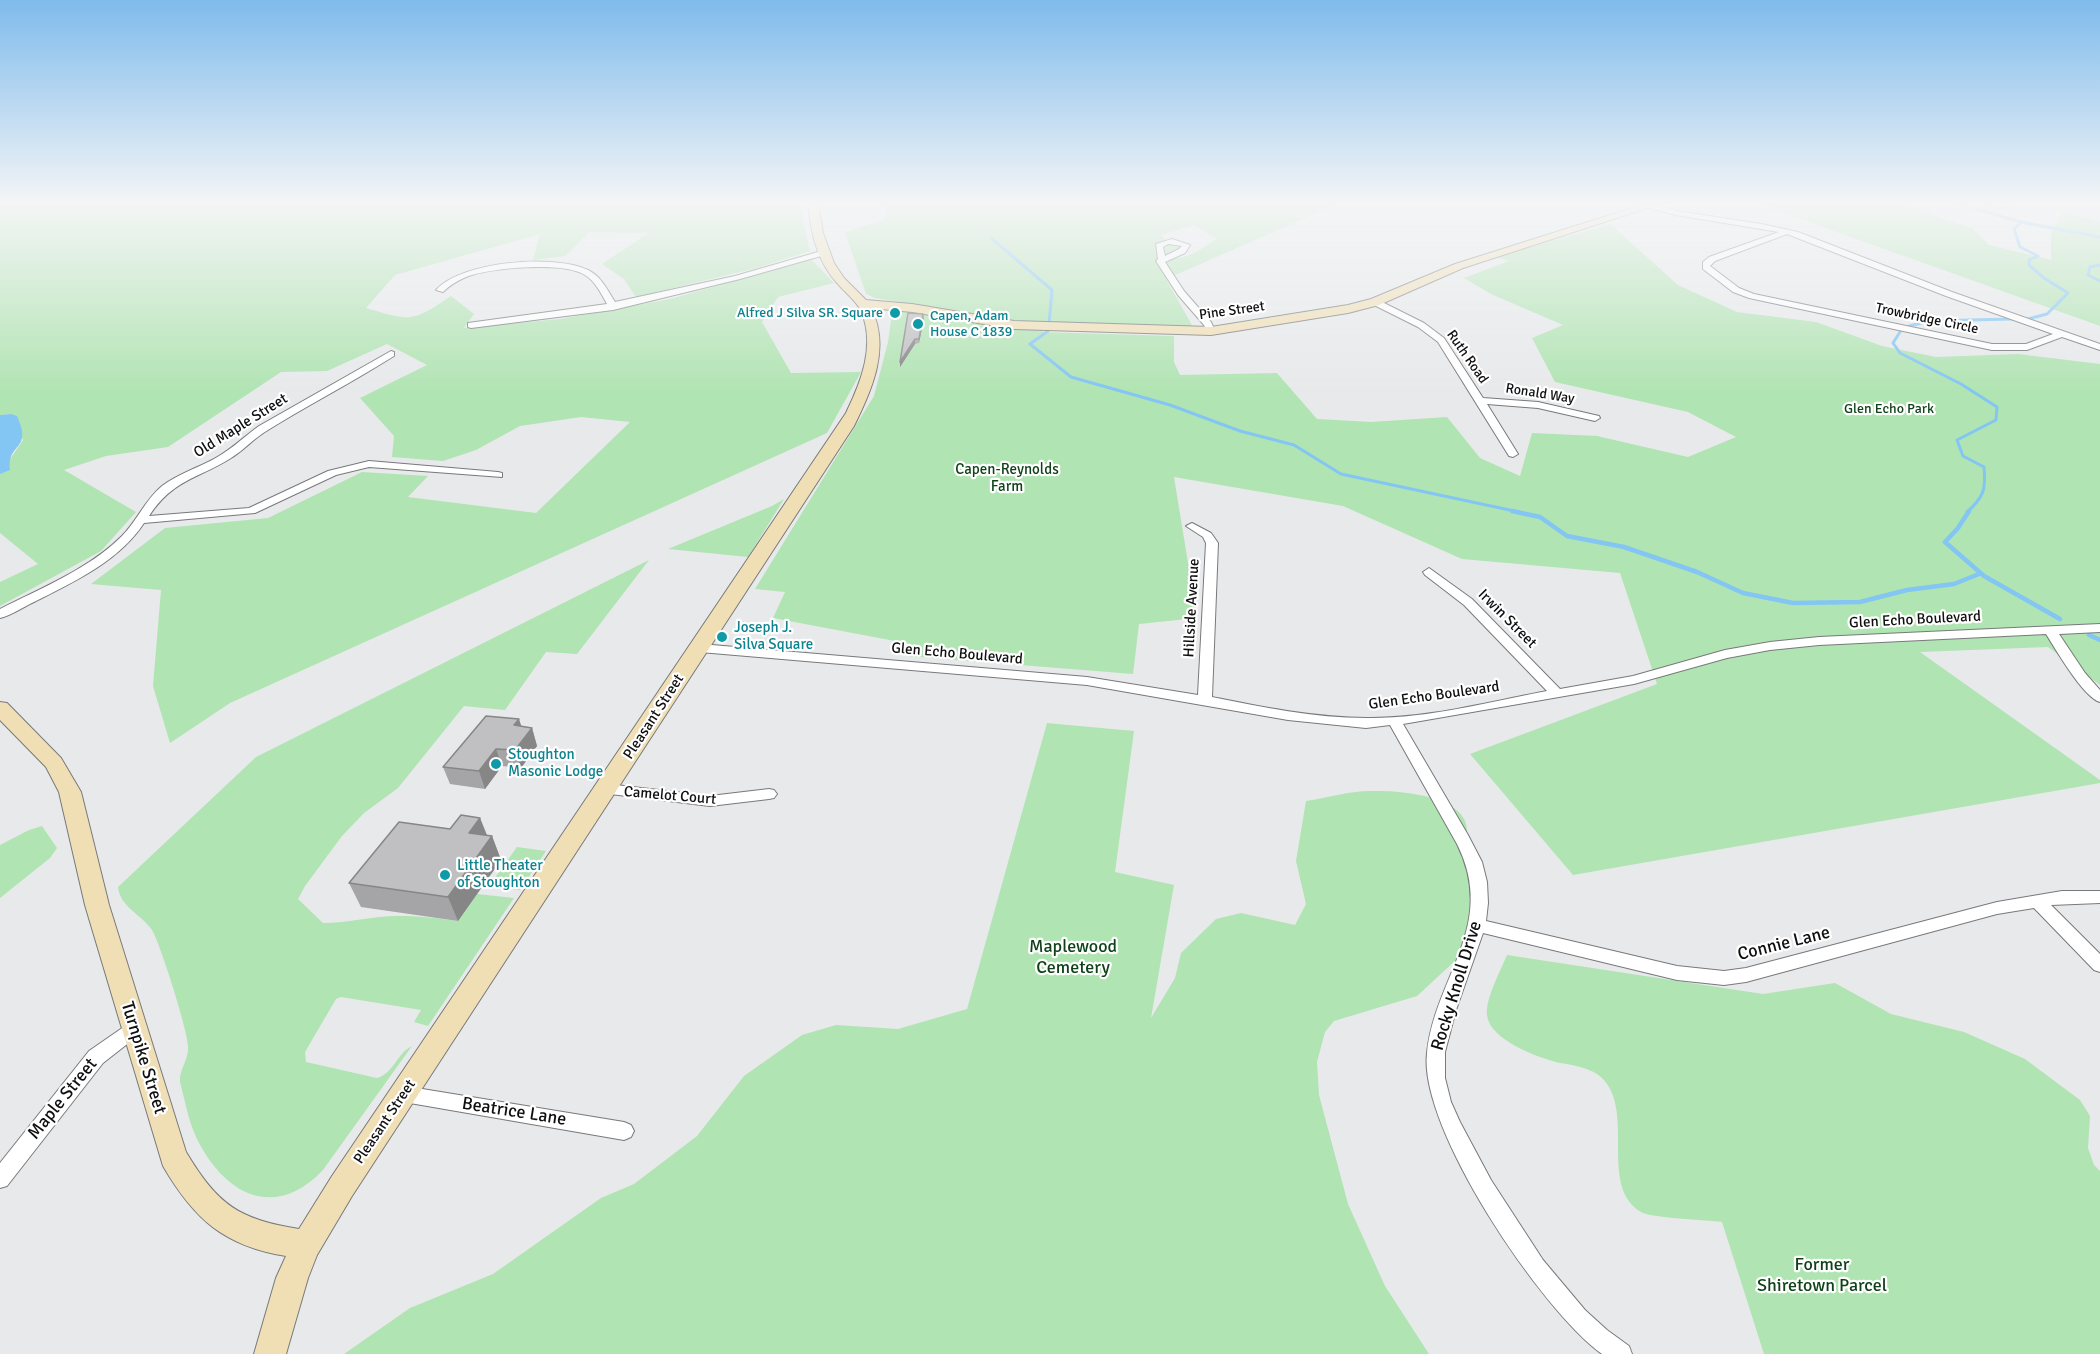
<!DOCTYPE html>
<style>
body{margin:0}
canvas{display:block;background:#e7e9eb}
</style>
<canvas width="2100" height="1354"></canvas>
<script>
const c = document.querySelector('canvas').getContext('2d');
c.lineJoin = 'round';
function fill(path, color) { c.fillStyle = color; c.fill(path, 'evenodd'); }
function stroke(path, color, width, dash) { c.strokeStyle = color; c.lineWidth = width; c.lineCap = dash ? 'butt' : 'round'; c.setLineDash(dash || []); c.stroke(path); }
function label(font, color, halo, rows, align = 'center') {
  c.font = font + ' Signika,sans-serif'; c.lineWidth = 4.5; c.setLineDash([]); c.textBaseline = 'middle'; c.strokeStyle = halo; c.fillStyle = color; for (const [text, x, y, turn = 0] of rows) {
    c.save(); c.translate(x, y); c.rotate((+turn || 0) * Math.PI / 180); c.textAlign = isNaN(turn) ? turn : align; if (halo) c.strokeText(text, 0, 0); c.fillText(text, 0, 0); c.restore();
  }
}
fill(new Path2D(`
 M 0,202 L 799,202 L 810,251 L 757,268 L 636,297 L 624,279 L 602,264 L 649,233 L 589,232 L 565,256 L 533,260 L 540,234 L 395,275 L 366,308 C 411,321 411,323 451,296 L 474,314 L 464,328 L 560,319 L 670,299 L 811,259 L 834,283 L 778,297 L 762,322 L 791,373 L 861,372 L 827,433 L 230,703 L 170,743 L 153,686 L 161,590 L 91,584 L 165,528 L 268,518 L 362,472 L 428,476 L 408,497 L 536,513 L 630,422 L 581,417 L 520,426 L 476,450 L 443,461 L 392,457 L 394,436 L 360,398 L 427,365 L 387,344 L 327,371 L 281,372 L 168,447 L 106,456 L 64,470 L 136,512 L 101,551 L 0,606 L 0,582 L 38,564 L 0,533 L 0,474 L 23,440 L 11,414 L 0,415 Z
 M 875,202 L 1342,202 L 1166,279 L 1193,327 L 1016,321 L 875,298 L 866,294 L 845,232 L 884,220 L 888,211 ZM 1194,225 L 1217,239 C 1204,246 1186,262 1170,257 L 1183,246 L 1169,243 L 1161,235 Z
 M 1753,202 L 1903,202 L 1940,218 L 1972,228 L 1989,245 L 2051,260 L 2051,233 L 2063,211 L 2100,222 L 2100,326 Z
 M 1610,224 L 1678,285 L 1737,312 L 1816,322 L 1882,346 L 1936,357 L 2018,354 L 2100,364 L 2100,685 L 2048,647 L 1920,652 L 2100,780 L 2100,783 L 1573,875 L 1470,754 L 1657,684 L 1620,573 L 1462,559 L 1343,506 L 1174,477 L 1197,618 L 1139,624 L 1133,674 L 907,656 L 911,644 L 773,618 L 785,592 L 755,589 L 874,396 L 888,342 L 892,314 L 901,311 L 968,322 L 1044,330 L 1043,332 L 1174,336 L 1174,362 L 1180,375 L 1277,373 L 1317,419 L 1371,422 L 1447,417 L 1480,458 L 1520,476 L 1532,433 L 1597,436 L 1688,457 L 1736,437 L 1688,412 L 1555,382 L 1532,338 L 1563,325 L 1491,294 L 1464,278 L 1509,261 L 1496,257 Z
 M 784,499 L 748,557 L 668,549 L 772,506 Z
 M 649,560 L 577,654 L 546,652 L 505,710 L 464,706 L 398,788 L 364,813 L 342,836 L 305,886 L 298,899 L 323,923 C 348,923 373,916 398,916 C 419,916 437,918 458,921 L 477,894 L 514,898 L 428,1026 L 414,1022 L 421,1010 L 341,997 L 336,999 L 305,1052 L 306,1062 L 377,1078 C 394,1073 397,1053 412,1046 L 323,1170 C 275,1221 225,1195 197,1139 C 188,1121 185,1100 180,1082 C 179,1069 189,1060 188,1046 C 188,1031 160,943 152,930 C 141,914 120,907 118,887 L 256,757 Z
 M 1047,723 L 1134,731 L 1115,872 L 1174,885 L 1151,1018 L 1175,978 L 1181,953 L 1216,919 L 1241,913 L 1295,925 L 1306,904 L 1296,861 L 1306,801 C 1327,798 1349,791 1370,791 C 1399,790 1472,795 1467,835 L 1474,910 L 1469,948 L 1417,996 L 1334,1021 L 1325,1032 L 1317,1062 L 1319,1095 L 1348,1204 L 1385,1286 L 1429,1354 L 344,1354 L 410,1308 L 493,1274 L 601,1198 L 634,1184 L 697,1136 L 744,1076 L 802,1035 L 836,1025 L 898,1029 L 967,1009 Z
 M 42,826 L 57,848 L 50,858 L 0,898 L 0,845 L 29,830 Z
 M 517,847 L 546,851 L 520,890 L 489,886 Z
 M 1507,955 L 1763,994 L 1835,983 L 1891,1014 L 1964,1032 L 2025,1059 L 2080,1100 L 2090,1116 L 2088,1148 L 2094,1165 L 2100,1171 L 2100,1354 L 1764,1354 L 1722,1222 C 1708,1220 1649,1218 1641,1212 C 1598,1186 1636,1112 1602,1078 C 1592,1068 1573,1065 1560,1063 C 1539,1058 1489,1040 1487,1015 C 1485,999 1501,970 1507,955 Z`), '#b1e4b3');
fill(new Path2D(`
 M 11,414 L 17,416 C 33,452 7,441 10,470 L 0,474 L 0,415 Z`), '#83c5f3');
stroke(new Path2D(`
 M 1952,202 L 2021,222 L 2100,237
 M 2021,222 L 2014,229 L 2020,247 L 2038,256 L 2029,260 L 2029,265 L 2044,278 L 2068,293 L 2047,314 L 2028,319
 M 991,238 L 1052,290 L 1049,324
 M 2100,265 L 2090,267 L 2088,275 L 2100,281
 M 1909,326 L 1930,321 L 2012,319
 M 1048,331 L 1030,344 L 1071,377 L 1170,405 L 1240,431 L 1294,445 L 1341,474 L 1519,512
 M 1900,332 L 1893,343 L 1900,353 L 1961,384 L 1997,407 L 1996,420 L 1957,440 L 1963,456 L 1984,467 C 1986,489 1984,497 1967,512`), '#83c5f3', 3);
stroke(new Path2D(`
 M 1512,511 L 1540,517 L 1567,536 L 1624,547 L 1697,572 L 1743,593 L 1793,603 L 1860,602 L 1907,590 L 1954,584 L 1979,574
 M 1969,511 L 1958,528 L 1945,542 L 1984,576 L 2060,619
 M 2089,635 L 2100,640`), '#83c5f3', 4.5);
const street = new Path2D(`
 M 1981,202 L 1998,204 L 2013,202 L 2016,205 L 1998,208 Z
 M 1649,203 L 1677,211 L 1761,224 L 1798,232 L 1952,292 L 2100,344 L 2100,350 L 2062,337 L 2027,350 L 1992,350 L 1749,298 L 1733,292 L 1703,269 L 1703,262 L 1709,257 L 1779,232 L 1676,215 L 1646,207 L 1645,205 ZM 1787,234 L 1946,296 L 2053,334 L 2026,344 L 1992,344 L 1754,294 L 1739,288 L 1710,266 L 1715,261 Z
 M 1172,239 L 1190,245 L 1185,253 L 1165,262 L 1184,291 L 1211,322 L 1215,331 L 1214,333 L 1208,333 L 1204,325 L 1178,295 L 1156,261 L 1158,259 L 1156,244 ZM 1168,244 L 1182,246 L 1179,249 L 1165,256 L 1163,247 Z
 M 825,250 L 829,252 L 828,254 L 740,279 L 613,310 L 471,328 L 468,327 L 468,323 L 607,304 C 601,293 595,281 585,275 C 563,261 490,268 466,277 C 457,281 450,285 443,292 L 436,290 C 462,261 554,254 588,270 C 601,276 608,291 615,302 L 735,276 Z
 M 1372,300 L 1378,300 L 1424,323 L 1444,338 L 1483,398 L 1538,402 L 1599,416 L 1600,418 L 1595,421 L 1538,408 L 1487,404 L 1518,454 L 1513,457 L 1509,456 L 1438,342 L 1418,327 L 1372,304 Z
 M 391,351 L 394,352 L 394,356 L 376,367 C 340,389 303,408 268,430 C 254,438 244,450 231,458 C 198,479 173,479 149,516 L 249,508 L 328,471 L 369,461 L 498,472 L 502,473 L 502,477 L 369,467 L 336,475 L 255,513 L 144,523 C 119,561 74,582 34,602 C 23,607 12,615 0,618 L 0,609 C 41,588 89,569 122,536 C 137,521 145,500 162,486 C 179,473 201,467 219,456 C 233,448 245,436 259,426 Z
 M 1192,523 L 1211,533 L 1218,543 L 1212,697 C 1262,707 1314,718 1366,718 C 1426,719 1488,702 1547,691 L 1464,605 L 1425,575 L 1423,572 L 1429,568 L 1472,599 L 1560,689 L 1633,676 L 1725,650 L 1770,642 L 1819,637 L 2100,624 L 2100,632 L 2059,634 L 2085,673 L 2100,690 L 2100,702 C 2084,698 2056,650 2046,634 L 1819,645 L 1770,650 L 1727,658 L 1634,684 L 1403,724 L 1468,835 L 1482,862 L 1487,882 L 1488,903 L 1486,921 L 1677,966 L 1724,971 L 1746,968 L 1997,902 L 2062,891 L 2100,891 L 2100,903 L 2051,905 L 2100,954 L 2100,972 L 2094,970 L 2034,908 L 1997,914 L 1746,982 L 1724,985 L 1677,980 L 1483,933 L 1456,1010 L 1445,1052 L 1445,1078 L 1451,1102 L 1460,1122 L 1491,1180 L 1543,1260 L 1585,1310 L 1607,1330 L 1629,1346 L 1632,1354 L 1602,1354 C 1542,1311 1418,1128 1427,1053 C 1435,976 1498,926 1457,844 L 1390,725 L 1366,728 L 1288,720 L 1087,685 L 700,652 L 693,648 L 700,644 L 1087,677 L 1198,695 L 1206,543 L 1203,537 L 1186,526 Z
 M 607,784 L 710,796 L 769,789 L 774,790 L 777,794 L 774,798 L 769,799 L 710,806 L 602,793 L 599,789 L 602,785 Z
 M 134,1021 L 140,1024 L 143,1029 L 140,1034 L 103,1063 L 7,1186 L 0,1188 L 0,1163 L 89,1051 L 128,1024 Z
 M 404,1086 L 624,1122 L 631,1125 L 634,1131 L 631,1137 L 624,1140 L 404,1102 L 397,1100 L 394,1094 L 397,1088 Z`);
const secondary = new Path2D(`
 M 808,202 L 818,202 L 823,233 L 834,263 L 844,278 L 866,300 L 912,304 L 1014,321 L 1211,327 L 1348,305 L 1371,299 L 1455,264 L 1651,202 L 1666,202 L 1463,268 L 1379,305 L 1348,313 L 1211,335 L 1014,329 L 912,312 L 871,308 C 891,347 872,390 854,426 L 352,1196 L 317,1255 L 308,1278 L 286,1354 L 254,1354 L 276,1278 L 286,1256 C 224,1246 194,1219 163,1166 L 85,905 L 59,792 L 46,767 L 0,720 L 0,702 L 7,703 L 61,758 L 81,792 L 109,905 L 186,1152 C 218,1205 238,1219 299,1229 L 332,1176 L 846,413 C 861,382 876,345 861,311 C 856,300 845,293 837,283 C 817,261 810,231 808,202 Z`);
stroke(street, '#78797b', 2);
stroke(secondary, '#78797b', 2);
fill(street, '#fff');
fill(secondary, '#f0dfb5');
fill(new Path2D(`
 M 923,314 L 924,319 L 919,343 L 915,344 L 900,367 L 900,362 Z
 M 532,728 L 537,746 L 521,768 L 502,766 L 485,789 L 450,784 L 443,767 Z
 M 480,818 L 487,835 L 492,836 L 501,860 L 458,921 L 361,907 L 349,883 L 450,829 Z`), '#a5a4a6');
fill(new Path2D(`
 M 923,314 L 924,319 L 919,343 L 919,339 Z
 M 915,339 L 915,344 L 900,367 L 900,362 Z
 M 519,719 L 525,737 L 532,728 L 537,746 L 521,768 L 515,750 L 514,725 Z
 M 496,749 L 502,766 L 485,789 L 479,771 Z
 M 480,818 L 489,841 L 492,836 L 501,860 L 458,921 L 448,897 L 469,833 Z`), '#868687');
const building = new Path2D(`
 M 908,313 L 923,314 L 919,339 L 915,339 L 900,362 Z
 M 486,716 L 519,719 L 514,725 L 532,728 L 515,750 L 496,749 L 479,771 L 443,767 Z
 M 461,815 L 480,818 L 469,833 L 492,836 L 448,897 L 349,883 L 399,822 L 450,829 Z`);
fill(building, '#c0bfc1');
stroke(building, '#868687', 1.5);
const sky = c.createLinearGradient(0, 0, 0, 391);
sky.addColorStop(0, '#7fbbec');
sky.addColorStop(0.52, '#f4f5f6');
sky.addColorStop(1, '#f4f5f600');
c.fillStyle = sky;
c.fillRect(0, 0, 2100, 391);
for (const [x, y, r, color] of [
 [895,313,6,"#0f9aa8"],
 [918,324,6,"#0f9aa8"],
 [722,637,6,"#0f9aa8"],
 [496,764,6,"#0f9aa8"],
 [445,875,6,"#0f9aa8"]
]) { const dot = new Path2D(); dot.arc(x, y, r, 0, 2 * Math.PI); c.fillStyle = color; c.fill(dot); stroke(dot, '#fff', 2); }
label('14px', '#0f0f10', '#fff', [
 ["Pine Street",1232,311,-8],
 ["Trowbridge Circle",1927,319,12],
 ["Ruth Road",1467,357,55],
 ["Ronald Way",1540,394,9]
]);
label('14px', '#0d838f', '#fff', [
 ["Alfred J Silva SR. Square",883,313],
 ["Capen, Adam",930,316,"left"],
 ["House C 1839",930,332,"left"]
], 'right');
label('14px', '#0f4218', '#fff', [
 ["Glen Echo Park",1889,409]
]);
label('15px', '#0f0f10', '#fff', [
 ["Old Maple Street",241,426,-32],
 ["Hillside Avenue",1192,608,-87],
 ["Irwin Street",1507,619,45],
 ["Glen Echo Boulevard",1915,620,-3],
 ["Glen Echo Boulevard",957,654,5],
 ["Glen Echo Boulevard",1434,696,-8],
 ["Pleasant Street",654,717,-57],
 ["Camelot Court",670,796,5],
 ["Pleasant Street",385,1122,-56]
]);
label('15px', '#0f4218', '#fff', [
 ["Capen-Reynolds",1007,470],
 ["Farm",1007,487]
]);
label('15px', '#0d838f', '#fff', [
 ["Joseph J.",734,628],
 ["Silva Square",734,645],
 ["Stoughton",508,755],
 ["Masonic Lodge",508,772],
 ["Little Theater",457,866],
 ["of Stoughton",457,883]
], 'left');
label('18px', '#0f0f10', '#fff', [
 ["Connie Lane",1784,944,-14],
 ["Rocky Knoll Drive",1457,986,-73],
 ["Turnpike Street",143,1058,73],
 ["Maple Street",63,1099,-51],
 ["Beatrice Lane",514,1112,9]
]);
label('18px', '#0f4218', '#fff', [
 ["Maplewood",1073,947],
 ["Cemetery",1073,968],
 ["Former",1822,1265],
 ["Shiretown Parcel",1822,1286]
]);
</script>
